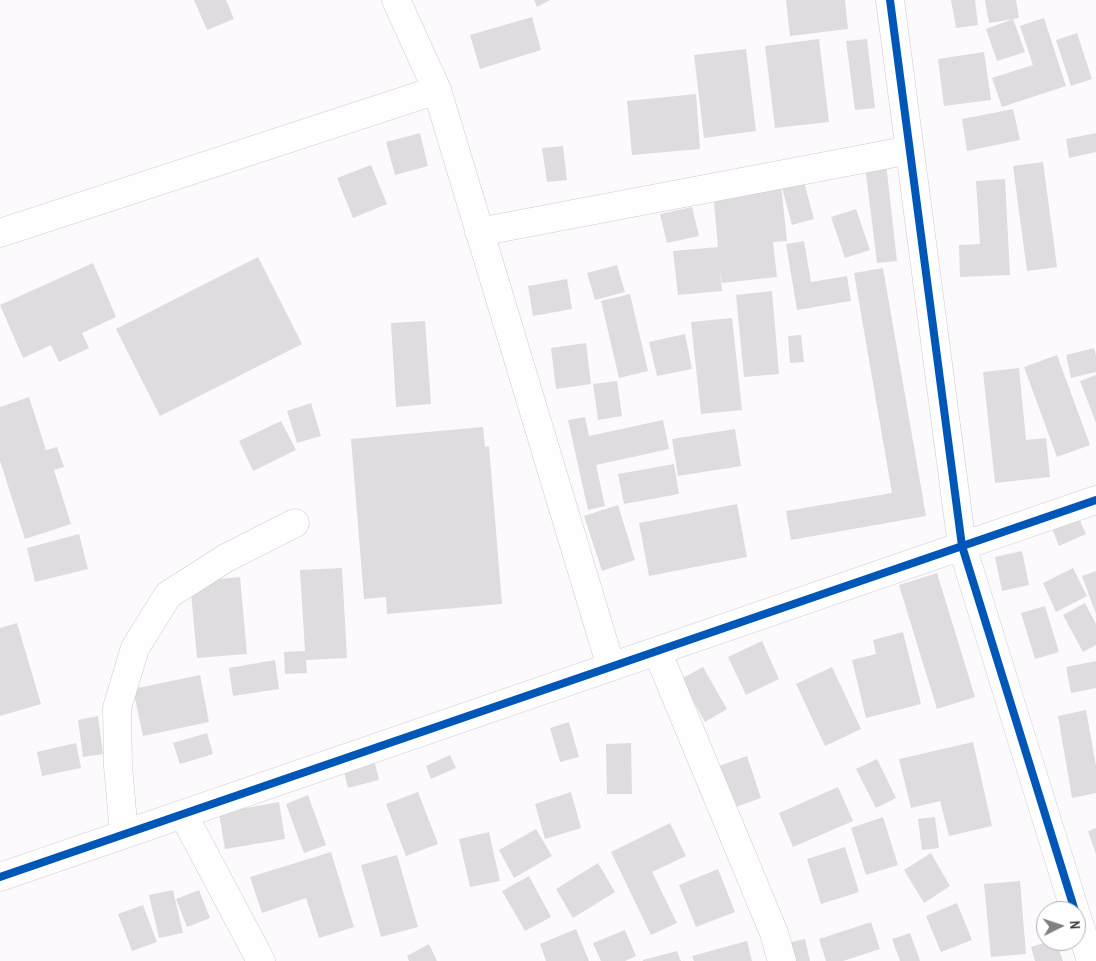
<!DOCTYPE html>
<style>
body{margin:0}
#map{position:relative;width:1096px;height:961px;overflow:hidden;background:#fdfafd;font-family:"Archivo Narrow",sans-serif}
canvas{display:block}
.north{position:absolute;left:1036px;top:901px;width:50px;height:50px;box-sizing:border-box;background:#fff;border:1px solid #b2b1b2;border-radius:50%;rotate:86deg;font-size:14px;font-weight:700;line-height:20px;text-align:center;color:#3f3b3f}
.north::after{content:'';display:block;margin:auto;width:18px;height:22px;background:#827e82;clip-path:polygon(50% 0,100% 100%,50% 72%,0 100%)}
</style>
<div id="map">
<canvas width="1096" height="961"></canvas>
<div class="north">N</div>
</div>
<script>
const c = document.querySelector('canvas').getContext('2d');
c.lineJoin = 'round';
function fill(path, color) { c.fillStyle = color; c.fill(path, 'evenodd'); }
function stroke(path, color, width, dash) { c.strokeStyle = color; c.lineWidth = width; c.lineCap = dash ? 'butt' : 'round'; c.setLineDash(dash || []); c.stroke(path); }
fill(new Path2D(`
 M 194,0 L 226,0 L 234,19 L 207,30 Z
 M 534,0 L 550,0 L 537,7 Z
 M 786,0 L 845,0 L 848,29 L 790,36 Z
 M 951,0 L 975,0 L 978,25 L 956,28 Z
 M 985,0 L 1016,0 L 1019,18 L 989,23 Z
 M 532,17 L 541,50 L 480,69 L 470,35 Z
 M 1044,18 L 1066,86 L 1002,107 L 992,78 L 1033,65 L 1020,26 Z
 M 1013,19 L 1025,52 L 997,61 L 986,29 Z
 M 1077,33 L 1092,79 L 1071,86 L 1056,40 Z
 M 819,39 L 829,122 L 775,128 L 765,46 Z
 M 867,39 L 875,108 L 855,110 L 846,41 Z
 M 746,49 L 756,131 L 704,138 L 694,55 Z
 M 984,52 L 991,100 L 944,106 L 938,59 Z
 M 696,94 L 700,149 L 632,155 L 627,101 Z
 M 1013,109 L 1020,140 L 967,151 L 962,119 Z
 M 420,133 L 428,166 L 395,175 L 386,142 Z
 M 1096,133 L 1096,152 L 1069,158 L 1066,139 Z
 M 563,146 L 567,180 L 547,182 L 542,148 Z
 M 1043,162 L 1057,267 L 1027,271 L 1013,166 Z
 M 886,163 L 897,261 L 877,263 L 865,166 Z
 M 371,165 L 387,204 L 353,218 L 337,178 Z
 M 1005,179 L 1010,275 L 960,277 L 959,245 L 980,244 L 976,181 Z
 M 804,182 L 814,219 L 792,225 L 782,188 Z
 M 781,185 L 787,241 L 773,242 L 777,277 L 722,283 L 720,270 L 722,291 L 678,295 L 673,251 L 718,247 L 713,192 Z
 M 692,207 L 699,236 L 667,243 L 660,214 Z
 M 856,209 L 870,250 L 845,258 L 831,217 Z
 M 804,241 L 811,282 L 847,276 L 851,301 L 797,310 L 786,244 Z
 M 258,257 L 302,344 L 160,416 L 116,329 Z
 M 93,263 L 116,317 L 82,333 L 89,348 L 59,362 L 51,345 L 23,358 L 0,305 Z
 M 617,265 L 625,292 L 595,300 L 587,273 Z
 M 883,268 L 926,516 L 791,540 L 786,511 L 892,493 L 854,273 Z
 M 567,279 L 572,309 L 533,316 L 528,286 Z
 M 772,291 L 779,374 L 744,377 L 736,295 Z
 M 630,294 L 648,371 L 619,378 L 601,301 Z
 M 732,318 L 742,410 L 701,414 L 691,322 Z
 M 425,321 L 431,404 L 396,407 L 391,323 Z
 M 685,334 L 692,369 L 657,376 L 649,342 Z
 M 801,335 L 804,362 L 790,363 L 788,336 Z
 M 586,343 L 591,384 L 556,389 L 551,348 Z
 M 1094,348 L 1096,356 L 1096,372 L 1071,378 L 1066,355 Z
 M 1057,355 L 1090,445 L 1057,457 L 1024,367 Z
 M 1019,368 L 1026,440 L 1046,438 L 1050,477 L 995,483 L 983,372 Z
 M 1096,375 L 1096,423 L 1080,381 Z
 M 617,381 L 622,416 L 598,420 L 593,384 Z
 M 29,397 L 46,450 L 57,447 L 64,467 L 54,470 L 71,524 L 25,539 L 0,461 L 0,407 Z
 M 311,403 L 321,436 L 297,443 L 287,411 Z
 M 585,417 L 589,436 L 663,420 L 669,449 L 596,465 L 605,506 L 588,510 L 568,420 Z
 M 281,421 L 296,450 L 253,471 L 239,441 Z
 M 483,427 L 485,447 L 489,446 L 502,604 L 387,614 L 386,597 L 364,599 L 351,439 Z
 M 735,429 L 741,466 L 678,476 L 672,439 Z
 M 674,464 L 679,494 L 624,504 L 618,474 Z
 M 737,504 L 747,557 L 649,576 L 639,523 Z
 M 618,505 L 635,560 L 602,571 L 584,516 Z
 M 1077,514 L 1086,534 L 1059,546 L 1051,526 Z
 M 79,534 L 88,569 L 35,582 L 27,548 Z
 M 1022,551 L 1029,585 L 1002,591 L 995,557 Z
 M 342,568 L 347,658 L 306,660 L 307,673 L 285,674 L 284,652 L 305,651 L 300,570 Z
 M 1073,568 L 1087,596 L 1056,612 L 1043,583 Z
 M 1096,571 L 1096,614 L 1082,576 Z
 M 937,573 L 975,697 L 937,709 L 899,585 Z
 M 240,577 L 247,654 L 197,658 L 190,582 Z
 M 1085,603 L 1096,624 L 1096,645 L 1083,652 L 1063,615 Z
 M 1045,606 L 1059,652 L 1035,659 L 1021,613 Z
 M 17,623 L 41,704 L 0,716 L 0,628 Z
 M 903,632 L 921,704 L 866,718 L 852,660 L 876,654 L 873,640 Z
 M 762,641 L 779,679 L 746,695 L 728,657 Z
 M 275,660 L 279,689 L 233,696 L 229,668 Z
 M 1096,661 L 1096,688 L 1071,693 L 1066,667 Z
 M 703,667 L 727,709 L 705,722 L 681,679 Z
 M 832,667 L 861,729 L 825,746 L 796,684 Z
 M 200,675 L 209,722 L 143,736 L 133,689 Z
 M 1086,710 L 1096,766 L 1096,793 L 1072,798 L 1058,716 Z
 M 98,716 L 103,754 L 83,757 L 78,720 Z
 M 569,722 L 579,757 L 560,762 L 550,728 Z
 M 207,733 L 213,754 L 180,764 L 173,743 Z
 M 973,742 L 992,826 L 949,836 L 940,801 L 911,808 L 899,759 Z
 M 76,743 L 81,768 L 42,776 L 37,752 Z
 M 631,743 L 632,794 L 607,794 L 606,744 Z
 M 450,755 L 456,768 L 431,779 L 426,766 Z
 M 747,756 L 761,798 L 733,808 L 719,766 Z
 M 374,759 L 379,780 L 348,788 L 343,767 Z
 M 877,759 L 896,798 L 876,808 L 856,769 Z
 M 838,787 L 853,821 L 793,847 L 779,813 Z
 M 418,792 L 438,844 L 406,856 L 386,804 Z
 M 571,792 L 581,828 L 545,839 L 535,804 Z
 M 308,795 L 326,845 L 304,853 L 286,804 Z
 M 279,802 L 285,839 L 225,849 L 219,813 Z
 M 883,817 L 898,865 L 866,875 L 851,828 Z
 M 935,817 L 939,848 L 922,850 L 918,819 Z
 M 670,823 L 686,856 L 652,872 L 677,923 L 651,935 L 611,852 Z
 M 1096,828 L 1096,854 L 1088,831 Z
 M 536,829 L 552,856 L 514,878 L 499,850 Z
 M 489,832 L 500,881 L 470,887 L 459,839 Z
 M 845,847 L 859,892 L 821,904 L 807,859 Z
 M 331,852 L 354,927 L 319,938 L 306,898 L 262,913 L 250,877 Z
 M 931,853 L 950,886 L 924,903 L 904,870 Z
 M 397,855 L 418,927 L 381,937 L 361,865 Z
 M 598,863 L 615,892 L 573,918 L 556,889 Z
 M 718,869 L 735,912 L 696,927 L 679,885 Z
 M 529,876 L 551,917 L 525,931 L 502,891 Z
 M 1020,881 L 1026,954 L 991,957 L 984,884 Z
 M 173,890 L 183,933 L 159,938 L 149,895 Z
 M 199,890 L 210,918 L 187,927 L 176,899 Z
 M 957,903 L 972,940 L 941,952 L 926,916 Z
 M 143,905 L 157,942 L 132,951 L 118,914 Z
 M 871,922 L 880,949 L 843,961 L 826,961 L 819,939 Z
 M 576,929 L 589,961 L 546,961 L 540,944 Z
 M 625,930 L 636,956 L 625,961 L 601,961 L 593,943 Z
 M 910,933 L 920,961 L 900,961 L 892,939 Z
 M 805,939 L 810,961 L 791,961 L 787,943 Z
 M 747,941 L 752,961 L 694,961 L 692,956 Z
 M 1050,941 L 1056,941 L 1063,961 L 1035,961 L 1031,947 Z
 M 429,944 L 437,961 L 409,961 L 407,956 Z
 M 677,951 L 681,961 L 643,961 L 643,960 Z`), '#dfdcdf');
const minor = new Path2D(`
 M 396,0 L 437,90 L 611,667
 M 890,0 L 962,546 L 1075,911
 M 479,232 L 910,150
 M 0,233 L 437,90
 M 657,651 L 774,933 L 782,961
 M 183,814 L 261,961
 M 124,834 L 118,766 L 117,708 L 135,648 L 168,595 L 226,558 L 295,523
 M 0,877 L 1096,500
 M 1076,914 L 1091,961`);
stroke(minor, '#cecbce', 29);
stroke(minor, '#fffeff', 28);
stroke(new Path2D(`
 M 890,0 L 962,546 L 1075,911
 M 0,877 L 1096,500`), '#0057b8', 8);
</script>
